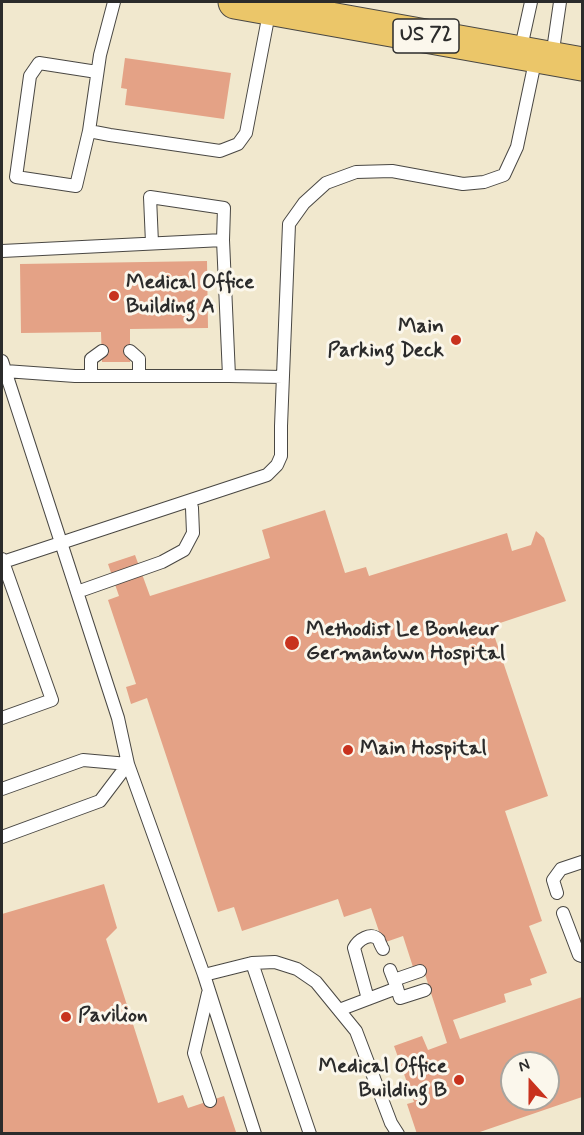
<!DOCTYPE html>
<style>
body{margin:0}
#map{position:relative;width:584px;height:1135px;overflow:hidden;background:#f1e8ce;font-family:Mynerve,sans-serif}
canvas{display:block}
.frame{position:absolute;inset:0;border:3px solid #2b2b2b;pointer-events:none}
.north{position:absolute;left:500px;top:1051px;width:60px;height:60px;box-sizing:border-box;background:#fbf7ec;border:2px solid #a8a59f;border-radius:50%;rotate:339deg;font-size:16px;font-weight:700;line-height:24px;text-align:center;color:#2b2b2b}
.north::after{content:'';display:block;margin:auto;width:21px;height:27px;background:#c8321e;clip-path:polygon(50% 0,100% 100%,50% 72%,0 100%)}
</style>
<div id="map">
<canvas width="584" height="1135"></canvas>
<div class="frame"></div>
<div class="north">N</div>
</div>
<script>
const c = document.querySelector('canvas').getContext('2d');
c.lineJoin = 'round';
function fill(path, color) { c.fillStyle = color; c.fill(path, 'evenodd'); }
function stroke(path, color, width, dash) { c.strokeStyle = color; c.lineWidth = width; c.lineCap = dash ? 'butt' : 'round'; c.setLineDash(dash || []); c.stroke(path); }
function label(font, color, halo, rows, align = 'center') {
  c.font = font + ' Mynerve,sans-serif'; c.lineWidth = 6; c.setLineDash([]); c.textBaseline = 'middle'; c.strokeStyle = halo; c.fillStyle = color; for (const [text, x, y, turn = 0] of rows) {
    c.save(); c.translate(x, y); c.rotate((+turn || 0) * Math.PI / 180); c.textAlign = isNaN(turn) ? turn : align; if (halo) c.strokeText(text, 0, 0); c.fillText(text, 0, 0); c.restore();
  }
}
fill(new Path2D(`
 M 125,58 L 231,73 L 224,119 L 125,105 L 127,89 L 121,88 Z
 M 207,261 L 208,328 L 130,329 L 130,362 L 102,362 L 101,332 L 21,333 L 20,264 Z
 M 325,510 L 345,573 L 366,567 L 369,576 L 507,533 L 512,551 L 531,545 L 536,531 L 544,538 L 566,601 L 491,626 L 548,796 L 505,811 L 542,921 L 529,926 L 547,973 L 530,979 L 532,985 L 504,994 L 506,1002 L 453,1020 L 460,1039 L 582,997 L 582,1097 L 474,1134 L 417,1134 L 407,1104 L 414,1102 L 394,1046 L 422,1036 L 428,1050 L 447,1043 L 422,965 L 413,967 L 403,936 L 383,943 L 371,908 L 344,917 L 338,899 L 242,931 L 234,907 L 218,912 L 147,698 L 131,704 L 126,687 L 136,684 L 108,600 L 119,596 L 108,564 L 135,555 L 150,596 L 270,558 L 262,530 ZM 512,1063 L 548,1063 L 548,1099 L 512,1099 Z
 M 104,884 L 117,928 L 106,939 L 158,1103 L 183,1095 L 188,1108 L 224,1096 L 236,1132 L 232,1134 L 2,1134 L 2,914 Z`), '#e4a286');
const service = new Path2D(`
 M 114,2 L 100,55 L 89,131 L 110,135 L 220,151 L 238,144 L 246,133 L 270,8
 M 520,52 L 531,2
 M 552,57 L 560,2
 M 89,131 L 76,186 L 16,177 L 30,76 L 39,63 L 97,72
 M 152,243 L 150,197 L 224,208 L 223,240
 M 2,251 L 223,240 L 229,376
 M 130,351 L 139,359 L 139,376
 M 2,361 L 118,718 L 128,764 L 204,975 L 252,963 L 275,962 L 297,969 L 316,982 L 356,1031 L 391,1123 L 398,1134
 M 5,371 L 75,376 L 229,376 L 283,377
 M 91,376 L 91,359 L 102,351
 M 2,559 L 52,700 L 2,718
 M 3,562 L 267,475 L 277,465 L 281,456 L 281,426 L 289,224 L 304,203 L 326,183 L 356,172 L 392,171 L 463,184 L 484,182 L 504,175 L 517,147 L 536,57
 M 77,592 L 162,562 L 184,550 L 193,533 L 192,508 L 190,501
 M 2,789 L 83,760 L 128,764
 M 2,837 L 100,801 L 128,764
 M 557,893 L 553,880 L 561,869 L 582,862
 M 563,913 L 579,955 L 582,956
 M 252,963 L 310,1134
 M 204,975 L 255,1134
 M 394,980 L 420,971
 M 397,988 L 400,998 L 425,990
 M 208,993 L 194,1053 L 210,1101
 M 368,999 L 354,948 C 358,940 371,931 379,940 C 379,941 382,948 383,949
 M 339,1010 L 397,988 L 390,970`);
const primary = new Path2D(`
 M 235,2 L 582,64`);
stroke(service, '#494743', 14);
stroke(primary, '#494743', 35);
stroke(service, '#fff', 12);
stroke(primary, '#ebc669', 33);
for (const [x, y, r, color] of [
 [114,296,6,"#c8321e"],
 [456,340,6,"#c8321e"],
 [292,643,8,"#c8321e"],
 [348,750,6,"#c8321e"],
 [66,1017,6,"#c8321e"],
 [459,1080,6,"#c8321e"]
]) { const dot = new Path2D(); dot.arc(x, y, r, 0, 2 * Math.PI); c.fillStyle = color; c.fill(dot); stroke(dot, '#fbf7ec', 2); }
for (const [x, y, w] of [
 [426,36,66]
]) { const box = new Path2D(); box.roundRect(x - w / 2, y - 17, w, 34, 4.5); c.fillStyle = '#fbf7ec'; c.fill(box); stroke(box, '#2b2b2b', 1.5); }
label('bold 20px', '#2b2b2b', null, [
 ["US 72",426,36]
]);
label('bold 21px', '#2b2b2b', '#fbf7ec', [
 ["Medical Office",126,284],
 ["Building A",126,308],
 ["Main",444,328,"right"],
 ["Parking Deck",444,352,"right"],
 ["Methodist Le Bonheur",306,631],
 ["Germantown Hospital",306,655],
 ["Main Hospital",360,750],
 ["Pavilion",78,1017],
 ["Medical Office",447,1068,"right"],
 ["Building B",447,1092,"right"]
], 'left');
</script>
